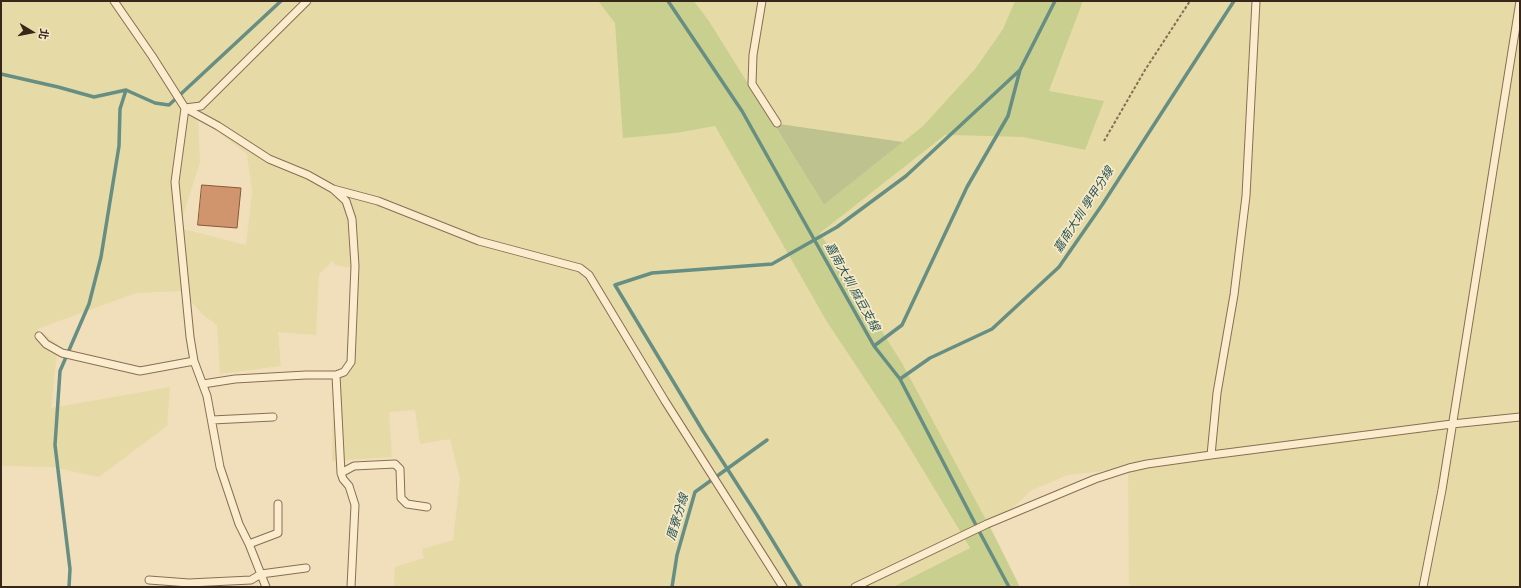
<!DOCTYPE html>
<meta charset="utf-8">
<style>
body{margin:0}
#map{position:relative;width:1521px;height:588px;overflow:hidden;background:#f0dfba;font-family:"Noto Serif","Noto Sans TC",serif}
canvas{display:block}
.frame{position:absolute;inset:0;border:2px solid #36271a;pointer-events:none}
.north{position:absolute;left:12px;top:12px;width:40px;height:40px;-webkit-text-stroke:3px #f7e9ca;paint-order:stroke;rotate:100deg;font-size:11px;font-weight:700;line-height:16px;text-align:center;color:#36271a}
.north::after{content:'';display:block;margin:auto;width:14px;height:18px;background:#36271a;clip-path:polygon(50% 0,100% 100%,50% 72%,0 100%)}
</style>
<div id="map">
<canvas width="1521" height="588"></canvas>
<div class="frame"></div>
<div class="north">北</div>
</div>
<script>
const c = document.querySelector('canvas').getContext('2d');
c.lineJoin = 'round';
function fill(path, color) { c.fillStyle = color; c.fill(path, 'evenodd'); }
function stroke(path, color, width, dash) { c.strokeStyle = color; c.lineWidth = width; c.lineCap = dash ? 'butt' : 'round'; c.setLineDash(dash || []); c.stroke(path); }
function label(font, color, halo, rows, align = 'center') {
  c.font = font + ' "Noto Serif","Noto Sans TC",serif'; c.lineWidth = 3.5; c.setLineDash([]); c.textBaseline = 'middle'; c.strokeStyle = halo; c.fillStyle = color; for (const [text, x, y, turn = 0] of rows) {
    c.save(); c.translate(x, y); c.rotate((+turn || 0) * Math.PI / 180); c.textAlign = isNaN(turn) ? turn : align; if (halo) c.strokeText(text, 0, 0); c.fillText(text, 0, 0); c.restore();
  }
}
fill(new Path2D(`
 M 1,1 L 598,1 L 615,22 L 624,137 L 677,133 L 715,126 L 827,322 L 900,432 L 970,549 L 893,587 L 394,587 L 395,567 L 424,558 L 422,549 L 453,540 L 460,479 L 450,439 L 420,444 L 415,410 L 389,412 L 392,457 L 332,461 L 333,382 L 348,367 L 353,268 L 335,265 L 333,260 L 319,274 L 316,335 L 278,332 L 281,366 L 220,374 L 217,325 L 203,315 L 182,291 L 136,293 L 37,329 L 58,344 L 51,408 L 170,387 L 167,426 L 99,477 L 52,467 L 1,466 ZM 198,117 L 247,154 L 252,192 L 246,245 L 179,228 L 200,162 Z
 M 694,1 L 1015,1 L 1003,29 L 975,69 L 923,126 L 903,142 L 773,123 L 709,21 Z
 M 1083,1 L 1520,1 L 1520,587 L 1129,587 L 1128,468 L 1068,475 L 1032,490 L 990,529 L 902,363 L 820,233 L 945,135 L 1023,137 L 1085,150 L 1049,92 Z`), '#e6dba7');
fill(new Path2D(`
 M 598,1 L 694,1 L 709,21 L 824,205 L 923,126 L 975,69 L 1003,29 L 1015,1 L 1083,1 L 1049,91 L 1104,101 L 1085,150 L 1023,137 L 945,135 L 820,233 L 902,363 L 993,533 L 1020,587 L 893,587 L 970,548 L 900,432 L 827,322 L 715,126 L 677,133 L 623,138 L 615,23 Z`), '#c9cf8e');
fill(new Path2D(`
 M 773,123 L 903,142 L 824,205 Z`), '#bdc28e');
stroke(new Path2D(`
 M 668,1 L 742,111 L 874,346 L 900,379 L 979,531 L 1009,587
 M 1,74 L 58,87 L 94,97 L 126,90 L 155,103 L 169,105 L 281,1
 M 874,346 L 902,325 L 967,187 L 1008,116 L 1020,70 L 1055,1
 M 900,379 L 930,358 L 992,329 L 1059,267 L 1102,205 L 1234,1
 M 69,587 L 70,569 L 55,445 L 60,371 L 89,304 L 101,257 L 119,146 L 120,109 L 126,90
 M 672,587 L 677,555 L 695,492 L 767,440
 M 801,587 L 757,515 L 703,431 L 615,285 L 652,273 L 772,264 L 837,227 L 906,176 L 1020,70`), '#668e83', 3.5);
const building = new Path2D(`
 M 202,185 L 241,188 L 237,228 L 198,225 Z`);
fill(building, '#d1956d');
stroke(building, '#895638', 1);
const lane = new Path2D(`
 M 114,1 L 152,56 L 185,108 L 218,126 L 269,159 L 308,175 L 333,189 L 346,201 L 352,219 L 355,266 L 351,362 L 344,372 L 336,375 L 306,375 L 235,379 L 203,384
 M 762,1 L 753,55 L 752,84 L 777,123
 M 333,189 L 378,201 L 479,241 L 580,268 L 589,275 L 665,401 L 783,587
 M 39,336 L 46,344 L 62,353 L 140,371 L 194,361
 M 336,375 L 341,473
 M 212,420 L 273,417
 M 1211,455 L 1217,393 L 1234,295 L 1246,196 L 1256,1
 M 249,544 L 278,533 L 278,504
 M 149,580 L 189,583 L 251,580 L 261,574 L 306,568
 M 266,587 L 249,544 L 239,524 L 220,467 L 207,396 L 194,361 L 190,337 L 175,182 L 185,108 L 201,106 L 307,1
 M 351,587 L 355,505 L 349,486 L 343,479 L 341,473 L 354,466 L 395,464 L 400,469 L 401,498 L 407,504 L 427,507
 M 855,587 L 987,524 L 1095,479 L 1129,468 L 1147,464 L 1211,455 L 1452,424 L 1520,417
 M 1423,587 L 1442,490 L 1520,1`);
stroke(lane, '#886e54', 9);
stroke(new Path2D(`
 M 1104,141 L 1145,70 L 1190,1`), '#886e54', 2, [3, 2]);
stroke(lane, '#fbecce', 7);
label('italic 12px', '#285753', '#f7e9ca', [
 ["嘉南大圳 學甲分線",1084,210,-57],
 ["嘉南大圳 麻豆支線",852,287,61],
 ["厝寮分線",678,517,-73]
]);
</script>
